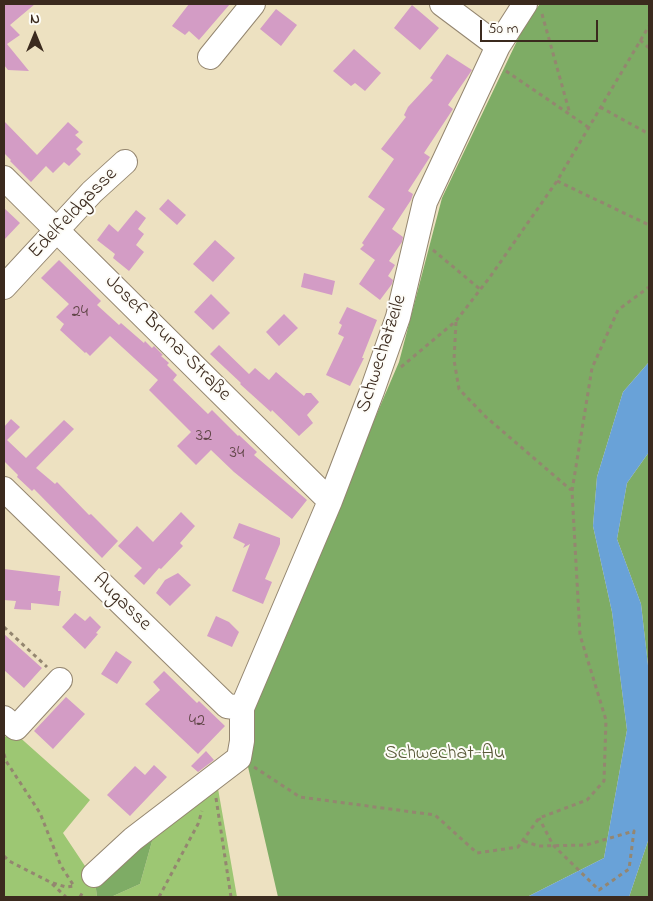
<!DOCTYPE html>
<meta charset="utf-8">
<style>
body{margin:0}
#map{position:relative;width:653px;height:901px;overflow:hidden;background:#ede1c1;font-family:"Indie Flower",sans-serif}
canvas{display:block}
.frame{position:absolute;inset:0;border:5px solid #3b2a1e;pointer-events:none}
.north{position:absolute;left:10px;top:10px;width:50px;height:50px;-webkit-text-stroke:4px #fdfcf7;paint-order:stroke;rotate:0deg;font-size:14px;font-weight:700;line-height:20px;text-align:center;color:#3b2a1e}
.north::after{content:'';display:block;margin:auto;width:18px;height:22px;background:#3b2a1e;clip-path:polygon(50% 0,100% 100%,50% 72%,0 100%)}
.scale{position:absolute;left:480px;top:20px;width:118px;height:22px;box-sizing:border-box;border:2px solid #3b2a1e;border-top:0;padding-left:6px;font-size:15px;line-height:18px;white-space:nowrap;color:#3b2a1e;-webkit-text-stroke:4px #fdfcf7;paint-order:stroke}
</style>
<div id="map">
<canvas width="653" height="901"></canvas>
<div class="frame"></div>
<div class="north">N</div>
<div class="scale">50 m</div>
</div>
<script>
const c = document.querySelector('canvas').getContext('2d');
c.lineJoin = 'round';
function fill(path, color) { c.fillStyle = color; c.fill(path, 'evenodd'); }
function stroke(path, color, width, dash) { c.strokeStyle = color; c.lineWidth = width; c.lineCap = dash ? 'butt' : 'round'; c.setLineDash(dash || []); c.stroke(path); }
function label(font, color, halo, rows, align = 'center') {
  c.font = font + ' "Indie Flower",sans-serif'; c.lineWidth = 4; c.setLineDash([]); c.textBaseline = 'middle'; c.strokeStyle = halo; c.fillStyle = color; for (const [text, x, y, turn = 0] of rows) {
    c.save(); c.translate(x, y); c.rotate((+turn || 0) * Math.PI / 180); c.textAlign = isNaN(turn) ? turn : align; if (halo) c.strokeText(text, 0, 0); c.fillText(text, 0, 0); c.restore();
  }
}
fill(new Path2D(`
 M 16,734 L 90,800 L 63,833 L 95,881 L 97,897 L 6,897 L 4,895 L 4,737 Z
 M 217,783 L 237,897 L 111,897 L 140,884 L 156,827 Z`), '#9dc773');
fill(new Path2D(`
 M 540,4 L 649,4 L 649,362 L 623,392 L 597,477 L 593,526 L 612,612 L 627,730 L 604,858 L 527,897 L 278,897 L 246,758 L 248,715 L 399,362 L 442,198 L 527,20 Z
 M 649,452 L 649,674 L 641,604 L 617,539 L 627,483 Z
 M 156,827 L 140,884 L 111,897 L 97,897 L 95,881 Z
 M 649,838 L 649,897 L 629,897 Z`), '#7eac65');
fill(new Path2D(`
 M 649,362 L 649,452 L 627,483 L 617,539 L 641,604 L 649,674 L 649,838 L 629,897 L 527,897 L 604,858 L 627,730 L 612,612 L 593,526 L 597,477 L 623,392 Z`), '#69a2d8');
fill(new Path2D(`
 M 4,4 L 35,4 L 10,25 L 20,35 L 7,44 L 29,71 L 8,70 L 4,65 Z
 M 189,4 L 230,4 L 199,40 L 189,31 L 185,35 L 172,26 Z
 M 412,5 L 439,28 L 420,50 L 394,28 Z
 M 276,9 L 297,25 L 281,46 L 260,29 Z
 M 354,49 L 381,73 L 365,91 L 355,83 L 351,86 L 333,71 Z
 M 447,54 L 472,70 L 448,105 L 453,109 L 424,153 L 430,157 L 408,191 L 413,194 L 411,200 L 392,229 L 403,237 L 402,242 L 389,261 L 395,265 L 388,276 L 393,280 L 392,284 L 380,300 L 359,284 L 375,260 L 360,249 L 364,245 L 362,243 L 385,209 L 368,197 L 394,159 L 381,149 L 406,117 L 404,115 L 408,107 L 433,80 L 430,78 Z
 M 4,121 L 37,155 L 68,122 L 79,132 L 75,135 L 83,142 L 76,149 L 81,154 L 69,166 L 64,162 L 53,173 L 46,166 L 31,182 L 10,161 L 11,160 L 4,153 Z
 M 168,199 L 186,215 L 177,225 L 159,209 Z
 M 4,208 L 20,223 L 4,240 Z
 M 136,210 L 146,218 L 138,229 L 144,234 L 136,245 L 144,252 L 129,271 L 113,258 L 115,254 L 97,240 L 109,224 L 118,232 Z
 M 215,240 L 235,258 L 213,282 L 193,264 Z
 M 59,260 L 101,301 L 97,305 L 119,325 L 121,323 L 144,343 L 145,341 L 152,348 L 154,346 L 163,355 L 161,356 L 169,363 L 167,365 L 177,375 L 173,380 L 208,414 L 212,410 L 238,436 L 239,435 L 257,452 L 254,455 L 307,500 L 292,519 L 234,472 L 211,450 L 196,465 L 177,446 L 191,432 L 149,390 L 158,380 L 110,336 L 90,356 L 86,352 L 85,353 L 60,330 L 64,324 L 56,317 L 69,304 L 41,278 Z
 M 304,273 L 335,281 L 332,295 L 301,287 Z
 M 211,294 L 230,313 L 213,330 L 194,312 Z
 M 347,307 L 377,320 L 362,358 L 364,358 L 350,386 L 326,375 L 344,337 L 338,334 L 342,325 L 339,323 Z
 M 284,314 L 298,328 L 279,346 L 266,332 Z
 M 219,345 L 249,374 L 255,368 L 269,380 L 276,372 L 304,396 L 306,393 L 311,393 L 319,402 L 307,415 L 313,423 L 299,436 L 272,410 L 271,412 L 240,384 L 241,383 L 210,354 Z
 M 11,419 L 20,427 L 7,440 L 26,458 L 64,420 L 74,429 L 36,468 L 55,484 L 57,482 L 89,515 L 91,514 L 118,541 L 102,558 L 34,489 L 32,491 L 17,477 L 18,475 L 4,461 L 4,427 Z
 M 181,512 L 195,526 L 180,543 L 183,546 L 161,569 L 159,568 L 144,585 L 134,576 L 142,568 L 118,546 L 137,526 L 153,542 Z
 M 239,523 L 280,538 L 280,544 L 265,579 L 272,582 L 263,604 L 232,591 L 250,544 L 243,548 L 245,544 L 233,538 Z
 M 4,569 L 60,576 L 58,591 L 61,591 L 59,606 L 31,603 L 31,610 L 14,609 L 16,601 L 4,600 Z
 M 178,573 L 191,585 L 170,606 L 156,593 L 165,580 Z
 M 75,613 L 85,621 L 90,616 L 101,627 L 96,633 L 98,634 L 85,649 L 62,627 Z
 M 216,616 L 229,622 L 239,632 L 232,647 L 207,636 Z
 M 4,634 L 42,668 L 24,688 L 4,670 Z
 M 116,651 L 132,662 L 117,684 L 101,674 Z
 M 164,671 L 197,703 L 199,701 L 225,726 L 198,754 L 145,704 L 160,690 L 153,682 Z
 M 66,697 L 85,714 L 53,749 L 34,731 Z
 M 206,751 L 214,760 L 198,772 L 191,766 Z
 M 154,765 L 167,777 L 130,816 L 107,795 L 135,766 L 145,775 Z`), '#d39cc5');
const minor = new Path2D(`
 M 442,4 L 498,46
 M 210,57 L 253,4
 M 4,178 L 330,501
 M 4,287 L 92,192 L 125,162
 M 4,489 L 227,706 L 242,708
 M 4,718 L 16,728 L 60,680
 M 94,875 L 133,839 L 239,758 L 242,741 L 242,708 L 330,501 L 372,391 L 398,317 L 425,202 L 498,46 L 525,4`);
stroke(minor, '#948670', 26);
stroke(new Path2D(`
 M 542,14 L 570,114
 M 640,40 L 649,48
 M 506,71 L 588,127
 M 600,107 L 649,134
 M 557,181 L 649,225
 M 433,250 L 481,290
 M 456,322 L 454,360 L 459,389 L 486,417 L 571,490
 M 401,367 L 456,321 L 490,277 L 557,181 L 649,26
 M 4,627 L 47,667
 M 4,754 L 6,761 L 40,813 L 61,866 L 74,886 L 66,887 L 50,882
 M 254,767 L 300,797 L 435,815 L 477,853 L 518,847 L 539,818 L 587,800 L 604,781 L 606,720 L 580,635 L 572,491 L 592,368 L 618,310 L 649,287
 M 216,798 L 231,897
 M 524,841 L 538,846 L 586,845 L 634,831 L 629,869 L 599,890 L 553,845 L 539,818
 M 4,856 L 9,861 L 50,882 L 66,897
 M 80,897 L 84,890
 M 159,897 L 198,824 L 202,811`), '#948670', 3, [4, 4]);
stroke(minor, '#fff', 24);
label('18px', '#614648', null, [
 ["24",80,313],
 ["32",204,437],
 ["34",237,454],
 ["42",197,722]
]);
label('20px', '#3b2a1e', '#fdfcf7', [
 ["Edelfeldgasse",74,214,-46],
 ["Josef Bruna-Straße",167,339,45],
 ["Schwechatzeile",383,354,-72],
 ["Augasse",121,603,44]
]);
label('20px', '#585938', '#fdfcf7', [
 ["Schwechat-Au",445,755]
]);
</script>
